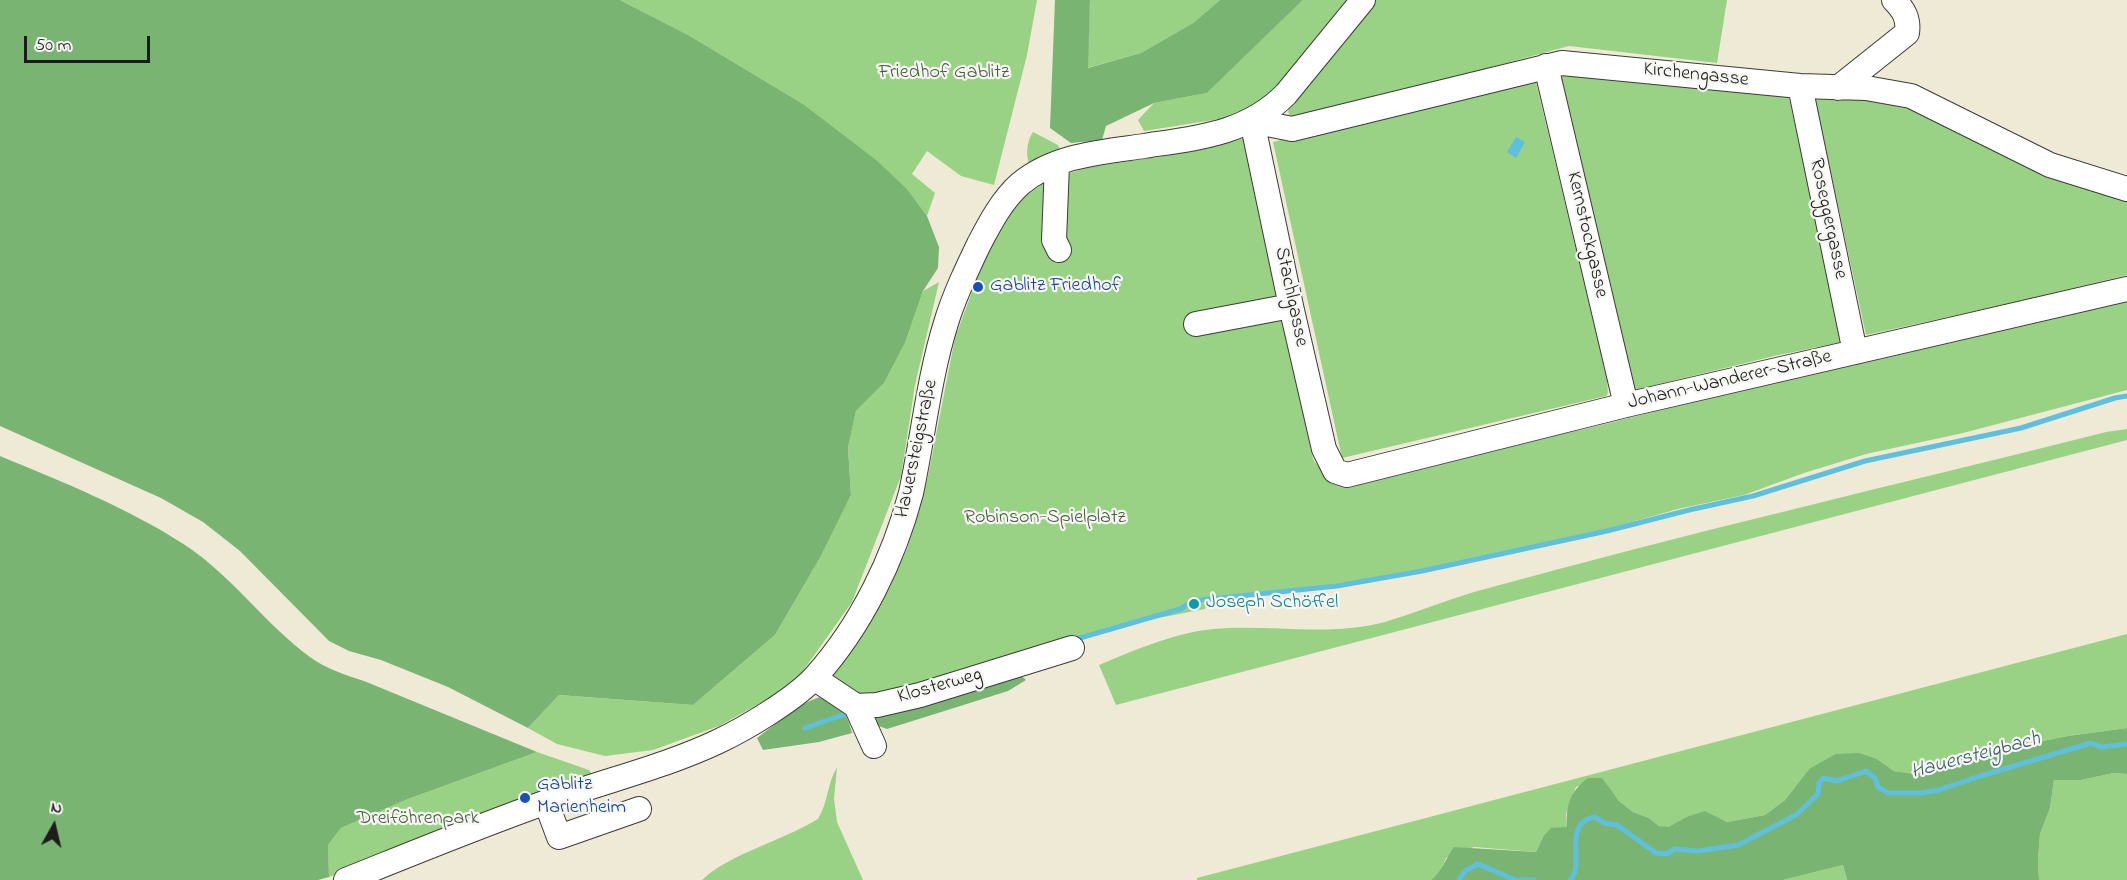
<!DOCTYPE html>
<meta charset="utf-8">
<style>
body{margin:0}
#map{position:relative;width:2127px;height:880px;overflow:hidden;background:#efead5;font-family:"Indie Flower",sans-serif}
canvas{display:block}
.north{position:absolute;left:24px;top:796px;width:60px;height:60px;-webkit-text-stroke:4px #f6f6f2;paint-order:stroke;rotate:8deg;font-size:16px;font-weight:700;line-height:24px;text-align:center;color:#1c1c1c}
.north::after{content:'';display:block;margin:auto;width:21px;height:27px;background:#1c1c1c;clip-path:polygon(50% 0,100% 100%,50% 72%,0 100%)}
.scale{position:absolute;left:24px;top:36px;width:126px;height:27px;box-sizing:border-box;border:3px solid #1c1c1c;border-top:0;padding-left:8px;font-size:18px;line-height:21px;white-space:nowrap;color:#1c1c1c;-webkit-text-stroke:4px #f6f6f2;paint-order:stroke}
</style>
<div id="map">
<canvas width="2127" height="880"></canvas>
<div class="north">N</div>
<div class="scale">50 m</div>
</div>
<script>
const c = document.querySelector('canvas').getContext('2d');
c.lineJoin = 'round';
function fill(path, color) { c.fillStyle = color; c.fill(path, 'evenodd'); }
function stroke(path, color, width, dash) { c.strokeStyle = color; c.lineWidth = width; c.lineCap = dash ? 'butt' : 'round'; c.setLineDash(dash || []); c.stroke(path); }
function label(font, color, halo, rows, align = 'center') {
  c.font = font + ' "Indie Flower",sans-serif'; c.lineWidth = 4.5; c.setLineDash([]); c.textBaseline = 'middle'; c.strokeStyle = halo; c.fillStyle = color; for (const [text, x, y, turn = 0] of rows) {
    c.save(); c.translate(x, y); c.rotate((+turn || 0) * Math.PI / 180); c.textAlign = isNaN(turn) ? turn : align; if (halo) c.strokeText(text, 0, 0); c.fillText(text, 0, 0); c.restore();
  }
}
fill(new Path2D(`
 M 620,0 L 1037,0 L 1027,55 L 994,185 L 961,176 L 927,151 L 912,174 L 935,193 L 927,216 L 908,190 L 803,104 L 690,36 Z
 M 1090,0 L 1220,0 L 1193,23 L 1141,53 L 1087,68 Z
 M 1303,0 L 1352,0 L 1284,84 L 1245,115 L 1144,131 L 1138,120 L 1154,103 L 1207,93 Z
 M 1376,0 L 1727,0 L 1717,63 L 1569,46 L 1378,98 L 1295,116 L 1289,115 L 1288,110 Z
 M 1557,73 L 1789,97 L 1842,342 L 1774,356 L 1635,390 L 1632,387 L 1610,282 Z
 M 1535,78 L 1607,379 L 1608,393 L 1606,396 L 1342,458 L 1273,142 Z
 M 1815,99 L 1900,101 L 2127,201 L 2127,275 L 2016,302 L 1866,335 Z
 M 1033,132 L 1058,145 L 1061,152 L 1030,165 C 1025,157 1027,140 1033,132 Z
 M 1243,138 L 1312,455 L 1314,461 L 1330,479 L 1466,455 L 1585,429 L 1846,364 L 2039,322 L 2127,299 L 2127,390 L 1963,433 L 1866,454 L 1804,473 L 1744,495 L 1678,509 L 1607,529 L 1550,542 L 1422,569 L 1336,585 L 1207,598 L 1205,609 L 1148,620 L 1047,649 L 922,690 L 859,697 L 826,676 L 871,622 L 907,549 L 928,476 L 955,338 L 983,262 L 1014,204 L 1049,180 L 1089,167 L 1165,156 Z
 M 939,282 L 915,385 L 901,476 L 852,602 L 793,685 L 719,726 L 653,750 L 605,756 L 557,744 L 528,728 L 559,695 L 693,705 L 775,635 L 821,556 L 851,495 L 848,446 L 856,411 L 884,383 L 905,343 L 923,291 Z
 M 2127,429 L 2127,440 L 1116,705 L 1099,665 C 1135,650 1174,633 1213,629 C 1270,624 1328,637 1385,622 C 1415,613 1444,601 1474,592 C 1683,534 1896,485 2106,432 Z
 M 2127,634 L 2127,728 L 2068,736 L 1997,750 L 1914,774 L 1894,771 L 1877,759 L 1809,769 L 1785,800 L 1765,815 L 1727,822 L 1705,812 L 1686,817 L 1669,828 L 1659,826 L 1649,818 L 1633,812 L 1619,801 L 1602,779 L 1576,787 L 1566,814 L 1567,827 L 1543,837 L 1536,852 L 1474,847 L 1446,858 L 1441,872 L 1431,880 L 1197,880 L 1197,878 Z
 M 537,752 L 589,770 L 594,777 L 329,877 L 328,845 L 341,828 L 408,799 Z
 M 837,767 L 834,799 L 837,822 L 863,880 L 702,880 C 729,854 784,840 818,819 C 828,803 827,784 837,767 Z
 M 2114,773 L 2127,774 L 2127,880 L 2039,880 L 2038,860 L 2040,834 L 2050,808 L 2054,779 L 2081,780 Z
 M 1843,865 L 1847,880 L 1783,880 Z`), '#99d284');
fill(new Path2D(`
 M 0,0 L 620,0 L 690,36 L 803,104 L 876,160 L 908,190 L 927,216 L 939,247 L 938,268 L 923,291 L 905,343 L 884,383 L 856,411 L 848,447 L 851,495 L 821,556 L 775,635 L 693,705 L 559,695 L 528,728 L 448,687 L 381,660 L 349,651 L 329,641 L 240,551 L 203,522 L 161,498 L 0,426 Z
 M 1055,0 L 1090,0 L 1088,68 L 1141,53 L 1193,23 L 1220,0 L 1303,0 L 1207,93 L 1154,103 L 1106,126 L 1102,140 L 1071,143 L 1050,128 Z
 M 0,456 C 63,482 128,508 185,545 C 232,576 265,624 310,657 C 326,669 346,675 364,681 L 537,752 L 408,799 L 341,828 L 328,845 L 329,877 L 318,880 L 0,880 Z
 M 1016,671 L 1026,680 L 1008,691 L 887,729 L 870,723 L 868,712 Z
 M 826,696 C 842,704 848,717 852,733 L 819,742 L 763,750 L 757,738 C 776,724 803,699 826,696 Z
 M 2127,728 L 2127,774 L 2114,773 L 2081,780 L 2054,780 L 2050,808 L 2040,834 L 2038,860 L 2039,880 L 1847,880 L 1843,865 L 1783,880 L 1431,880 C 1443,871 1445,859 1454,847 L 1536,852 L 1543,837 L 1551,828 L 1567,827 C 1566,804 1570,792 1588,778 L 1602,778 L 1619,801 L 1633,812 L 1649,818 L 1659,826 L 1669,827 L 1686,817 L 1705,811 L 1727,822 L 1765,815 L 1785,800 L 1809,769 L 1836,754 L 1859,753 L 1877,759 L 1894,771 L 1914,774 L 1997,750 L 2068,736 Z`), '#7ab472');
fill(new Path2D(`
 M 1516,137 L 1525,142 L 1516,158 L 1507,152 Z`), '#5fc0dd');
stroke(new Path2D(`
 M 1073,640 L 1180,609 L 1190,603 L 1200,600 L 1337,586 L 1422,571 L 1607,531 L 1689,510 L 1753,496 L 1865,461 L 2021,428 L 2115,398 L 2127,396
 M 805,728 L 848,713
 M 1459,880 L 1465,871 L 1478,864 L 1515,880
 M 1519,880 L 1534,880
 M 1570,880 C 1586,865 1561,822 1595,817 L 1604,823 L 1617,825 L 1656,853 L 1666,854 L 1675,849 L 1698,851 L 1738,845 L 1796,815 L 1818,794 L 1819,783 L 1823,778 L 1837,781 L 1866,771 L 1875,778 L 1878,787 L 1888,793 L 1920,793 L 1939,790 L 1977,777 L 2091,743 L 2101,747 L 2127,744`), '#5fc0dd', 5);
const minor = new Path2D(`
 M 1546,66 L 1626,405
 M 1800,86 L 1855,352
 M 1838,88 L 1907,33 C 1909,19 1904,10 1894,0
 M 1057,164 L 1054,240 L 1059,250
 M 2127,189 L 2050,165 L 1911,96 L 1866,88 L 1800,86 L 1562,63 L 1292,129 L 1252,121 L 1291,306 L 1324,449 L 1335,471 L 1347,475 L 1626,405 L 2127,289
 M 1196,324 L 1291,306
 M 814,678 L 856,706 L 877,705 L 920,695 L 1072,648
 M 856,706 L 874,746
 M 546,802 L 559,837 L 639,809
 M 346,880 C 416,852 486,823 558,798 C 611,779 666,766 717,742 C 745,729 795,699 815,677 C 861,626 894,558 911,493 C 923,437 929,377 946,323 C 954,296 967,269 979,244 C 990,223 1002,200 1020,184 C 1055,155 1102,152 1144,146 C 1197,138 1247,134 1286,94 L 1363,0`);
stroke(minor, '#3c3b38', 26);
stroke(minor, '#fff', 24);
for (const [x, y, r, color] of [
 [978,287,6,"#1a4fb4"],
 [1194,604,6,"#0f9aa8"],
 [525,798,6,"#1a4fb4"]
]) { const dot = new Path2D(); dot.arc(x, y, r, 0, 2 * Math.PI); c.fillStyle = color; c.fill(dot); stroke(dot, '#f6f6f2', 2); }
label('20px', '#485c40', '#f6f6f2', [
 ["Friedhof Gablitz",944,74],
 ["Robinson-Spielplatz",1045,519],
 ["Dreiföhrenpark",418,820]
]);
label('20px', '#1c1c1c', '#f6f6f2', [
 ["Kirchengasse",1696,76,6],
 ["Roseggergasse",1827,219,78],
 ["Kernstockgasse",1586,235,77],
 ["Stachlgasse",1290,297,78],
 ["Johann-Wanderer-Straße",1730,381,-13],
 ["Hauersteigstraße",918,449,-78],
 ["Klosterweg",940,687,-16]
]);
label('20px', '#164399', '#f6f6f2', [
 ["Gablitz Friedhof",990,287],
 ["Gablitz",537,786],
 ["Marienheim",537,809]
], 'left');
label('20px', '#0d838f', '#f6f6f2', [
 ["Joseph Schöffel",1206,604]
], 'left');
label('italic 21px', '#375e69', '#f6f6f2', [
 ["Hauersteigbach",1976,757,-15]
]);
</script>
